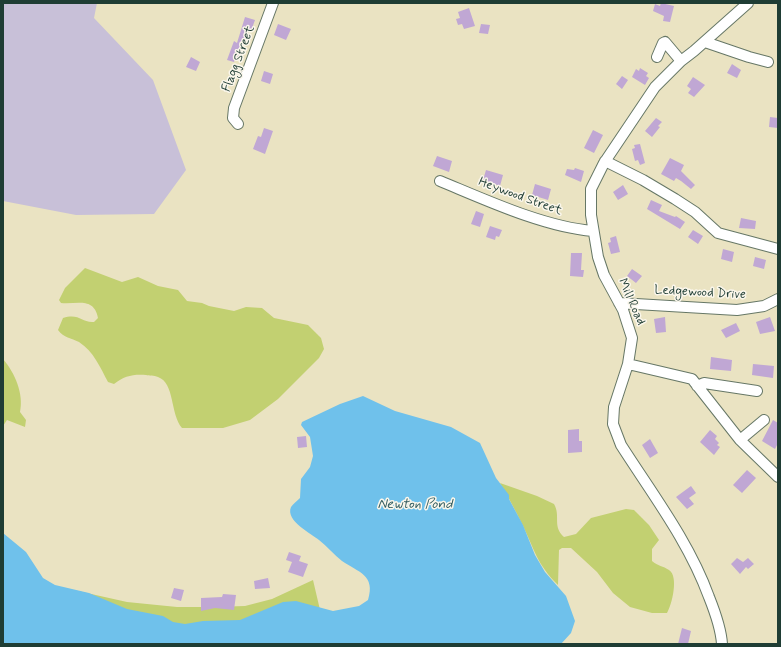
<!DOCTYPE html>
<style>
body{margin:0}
#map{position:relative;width:781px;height:647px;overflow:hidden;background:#eae3c2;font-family:Mynerve,sans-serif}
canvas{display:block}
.frame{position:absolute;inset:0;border:4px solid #1f3d34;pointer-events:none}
</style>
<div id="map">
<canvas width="781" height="647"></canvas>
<div class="frame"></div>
</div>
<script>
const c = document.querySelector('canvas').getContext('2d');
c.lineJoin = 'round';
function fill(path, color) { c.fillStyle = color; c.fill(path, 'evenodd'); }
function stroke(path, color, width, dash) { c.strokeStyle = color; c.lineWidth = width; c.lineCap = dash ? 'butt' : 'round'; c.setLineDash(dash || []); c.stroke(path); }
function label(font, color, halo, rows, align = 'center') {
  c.font = font + ' Mynerve,sans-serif'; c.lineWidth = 3; c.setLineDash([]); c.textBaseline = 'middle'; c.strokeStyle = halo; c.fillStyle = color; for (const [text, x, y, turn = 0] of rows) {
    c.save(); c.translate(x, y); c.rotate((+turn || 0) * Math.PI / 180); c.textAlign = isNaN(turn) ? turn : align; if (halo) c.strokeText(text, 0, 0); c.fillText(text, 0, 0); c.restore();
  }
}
fill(new Path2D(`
 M 3,3 L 97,3 L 94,18 L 153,80 L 186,170 L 154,214 L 76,215 L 3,201 Z`), '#c8c0d8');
fill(new Path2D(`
 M 85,268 L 122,282 L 138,277 L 158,286 L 178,290 L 187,301 L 202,303 L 209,306 L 234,311 L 246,307 L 262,308 L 274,318 L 308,325 L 321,338 L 324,349 L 319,358 L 278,399 L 250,420 L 223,428 L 182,428 C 170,414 175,383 158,377 C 154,375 149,376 146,375 C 133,374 124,376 114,384 L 108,382 C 100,367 94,352 79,342 C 71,338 64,338 58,330 L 63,318 C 80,313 81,323 94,322 L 98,318 C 94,296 75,305 61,303 L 59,300 L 65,288 Z
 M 3,359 C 15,373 24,394 20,412 L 26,420 L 25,427 L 7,420 L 3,426 Z
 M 500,483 L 537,496 L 554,504 C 561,516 552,526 564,537 L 576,534 L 591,518 L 626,509 L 634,510 L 649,525 L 659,540 L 652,549 L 652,561 C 658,566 663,566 669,570 C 679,576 672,605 667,613 L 652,613 L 630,607 L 613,593 L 597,572 L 571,548 L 562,548 L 559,550 L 558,585 C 536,563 535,550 522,524 C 515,510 508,496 500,483 Z
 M 313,580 L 328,644 L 3,644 L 51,585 L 127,602 L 177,607 L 213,607 L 245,606 L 272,599 Z`), '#c2d071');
fill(new Path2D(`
 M 363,396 L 395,411 L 451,427 L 480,443 L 496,478 L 509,495 L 509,499 L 523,525 L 535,555 L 545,572 L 566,596 L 575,621 L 571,633 L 561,644 L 3,644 L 3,533 L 26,552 L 43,578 L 55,585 L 89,593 L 127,609 L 163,616 L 173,622 L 185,624 L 203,621 L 240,620 L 283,602 L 296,601 L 333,611 L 359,606 L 368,600 C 376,575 358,572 342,561 C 334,555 327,546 319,540 C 312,534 285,521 291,507 C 293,504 297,501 300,498 L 301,479 L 310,467 L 313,456 L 310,437 L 301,425 L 302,422 L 340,404 Z`), '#6fc1eb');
fill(new Path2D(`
 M 661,3 L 674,6 L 670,22 L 663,21 L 664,16 L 653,11 L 655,4 L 660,6 Z
 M 469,8 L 475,26 L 464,29 L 462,24 L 458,25 L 456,19 L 460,18 L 458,12 Z
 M 245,17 L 255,20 L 251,31 L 248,30 L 238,57 L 236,56 L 234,62 L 227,60 L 234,41 L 237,43 Z
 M 278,24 L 291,29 L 286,40 L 274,35 Z
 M 481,24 L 490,25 L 488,34 L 479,33 Z
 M 191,57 L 200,62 L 196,71 L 186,67 Z
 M 732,64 L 741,70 L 737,78 L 727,73 Z
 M 640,68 L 648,73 L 646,76 L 649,78 L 645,85 L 632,77 L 636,69 L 639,71 Z
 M 264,71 L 273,74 L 270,84 L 261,81 Z
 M 622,76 L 628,80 L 622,89 L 616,84 Z
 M 693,77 L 705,85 L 694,97 L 688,93 L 691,89 L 687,86 Z
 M 770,117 L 778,118 L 778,128 L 769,127 Z
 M 656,118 L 662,122 L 658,126 L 660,127 L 652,137 L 645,131 Z
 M 264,128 L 273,131 L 265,154 L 253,149 L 258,136 L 261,137 Z
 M 593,130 L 603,135 L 594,153 L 584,148 Z
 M 640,144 L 645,163 L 640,165 L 638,160 L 635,161 L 632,149 L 635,148 L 634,145 Z
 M 437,156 L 452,161 L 449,172 L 433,166 Z
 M 670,158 L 684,165 L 681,171 L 695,185 L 691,189 L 681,181 L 676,178 L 674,181 L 661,174 Z
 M 575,168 L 584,171 L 581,182 L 565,175 L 567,169 L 574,170 Z
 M 486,170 L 503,175 L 500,186 L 483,180 Z
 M 535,184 L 551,189 L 548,200 L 532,195 Z
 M 623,185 L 628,194 L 618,200 L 613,192 Z
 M 651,200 L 662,205 L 659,211 L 675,217 L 676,216 L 685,222 L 680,229 L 647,209 Z
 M 476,211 L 484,214 L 480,227 L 471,224 Z
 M 741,218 L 756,221 L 755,229 L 739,228 Z
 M 490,226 L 502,230 L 499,237 L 496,236 L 495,240 L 486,237 Z
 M 693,230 L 703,236 L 698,244 L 688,237 Z
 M 616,236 L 620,252 L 611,254 L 608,243 L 611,242 L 610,238 Z
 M 723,249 L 734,252 L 732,262 L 721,259 Z
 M 571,253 L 582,253 L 581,270 L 584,270 L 583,277 L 570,276 Z
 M 755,257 L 766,260 L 764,269 L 753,266 Z
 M 632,269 L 642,276 L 636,283 L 627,276 Z
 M 665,317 L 666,332 L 656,333 L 654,319 Z
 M 770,317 L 775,331 L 760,334 L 756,322 Z
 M 736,323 L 740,331 L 726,338 L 721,330 Z
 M 711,357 L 732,360 L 731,371 L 710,369 Z
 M 753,364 L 774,366 L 773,378 L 752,375 Z
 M 773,420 L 778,423 L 778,443 L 775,449 L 762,441 Z
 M 579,429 L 579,441 L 582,441 L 582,452 L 568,453 L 568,430 Z
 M 710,430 L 717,436 L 715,439 L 719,443 L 717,445 L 720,447 L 714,455 L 700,442 Z
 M 306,436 L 307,447 L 298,448 L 297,437 Z
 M 650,439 L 658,453 L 650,458 L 642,445 Z
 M 747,470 L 756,478 L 742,493 L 733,485 Z
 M 691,486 L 696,493 L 689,498 L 694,504 L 687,509 L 676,497 Z
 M 289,552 L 301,556 L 299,561 L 308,564 L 303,577 L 288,572 L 292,562 L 286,560 Z
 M 737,558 L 743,562 L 748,558 L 754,564 L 748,569 L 746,567 L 740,574 L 731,564 Z
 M 268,578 L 270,588 L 255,589 L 254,581 Z
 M 174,588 L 184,590 L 181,601 L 171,598 Z
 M 223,594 L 236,595 L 234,610 L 215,608 L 201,611 L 201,598 L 222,597 Z
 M 682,628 L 691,631 L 688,644 L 678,644 Z`), '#c0a7d4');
const minor = new Path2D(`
 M 705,42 L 749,57 L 768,62
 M 657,57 L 663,43 L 665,42 L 681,61
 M 238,124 L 233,118 L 234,108 L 273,3
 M 605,161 L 643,180 L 675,199 L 695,212 L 718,233 L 778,249
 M 440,181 C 486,200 544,227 593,231
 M 619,303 L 737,310 L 764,306 L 778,299
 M 628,364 L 692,379 L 740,440 L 778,477
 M 697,386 L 704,383 L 757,391
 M 740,440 L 764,420
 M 722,644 C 721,628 715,612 709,597 C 689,542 653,495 621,445 L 613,424 L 614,407 L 628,364 L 632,338 L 623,310 L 604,275 L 598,257 L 591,215 L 591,189 L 604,163 L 655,87 L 681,61 L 694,51 L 748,3`);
stroke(minor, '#676', 12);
stroke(minor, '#fff', 10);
label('13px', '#1f3d34', '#fbf7ec', [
 ["Flagg Street",239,59,-69],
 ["Heywood Street",520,197,20],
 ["Ledgewood Drive",700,293,3],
 ["Mill Road",631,302,66]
]);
label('italic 14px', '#335e62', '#fbf7ec', [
 ["Newton Pond",415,505]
]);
</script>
